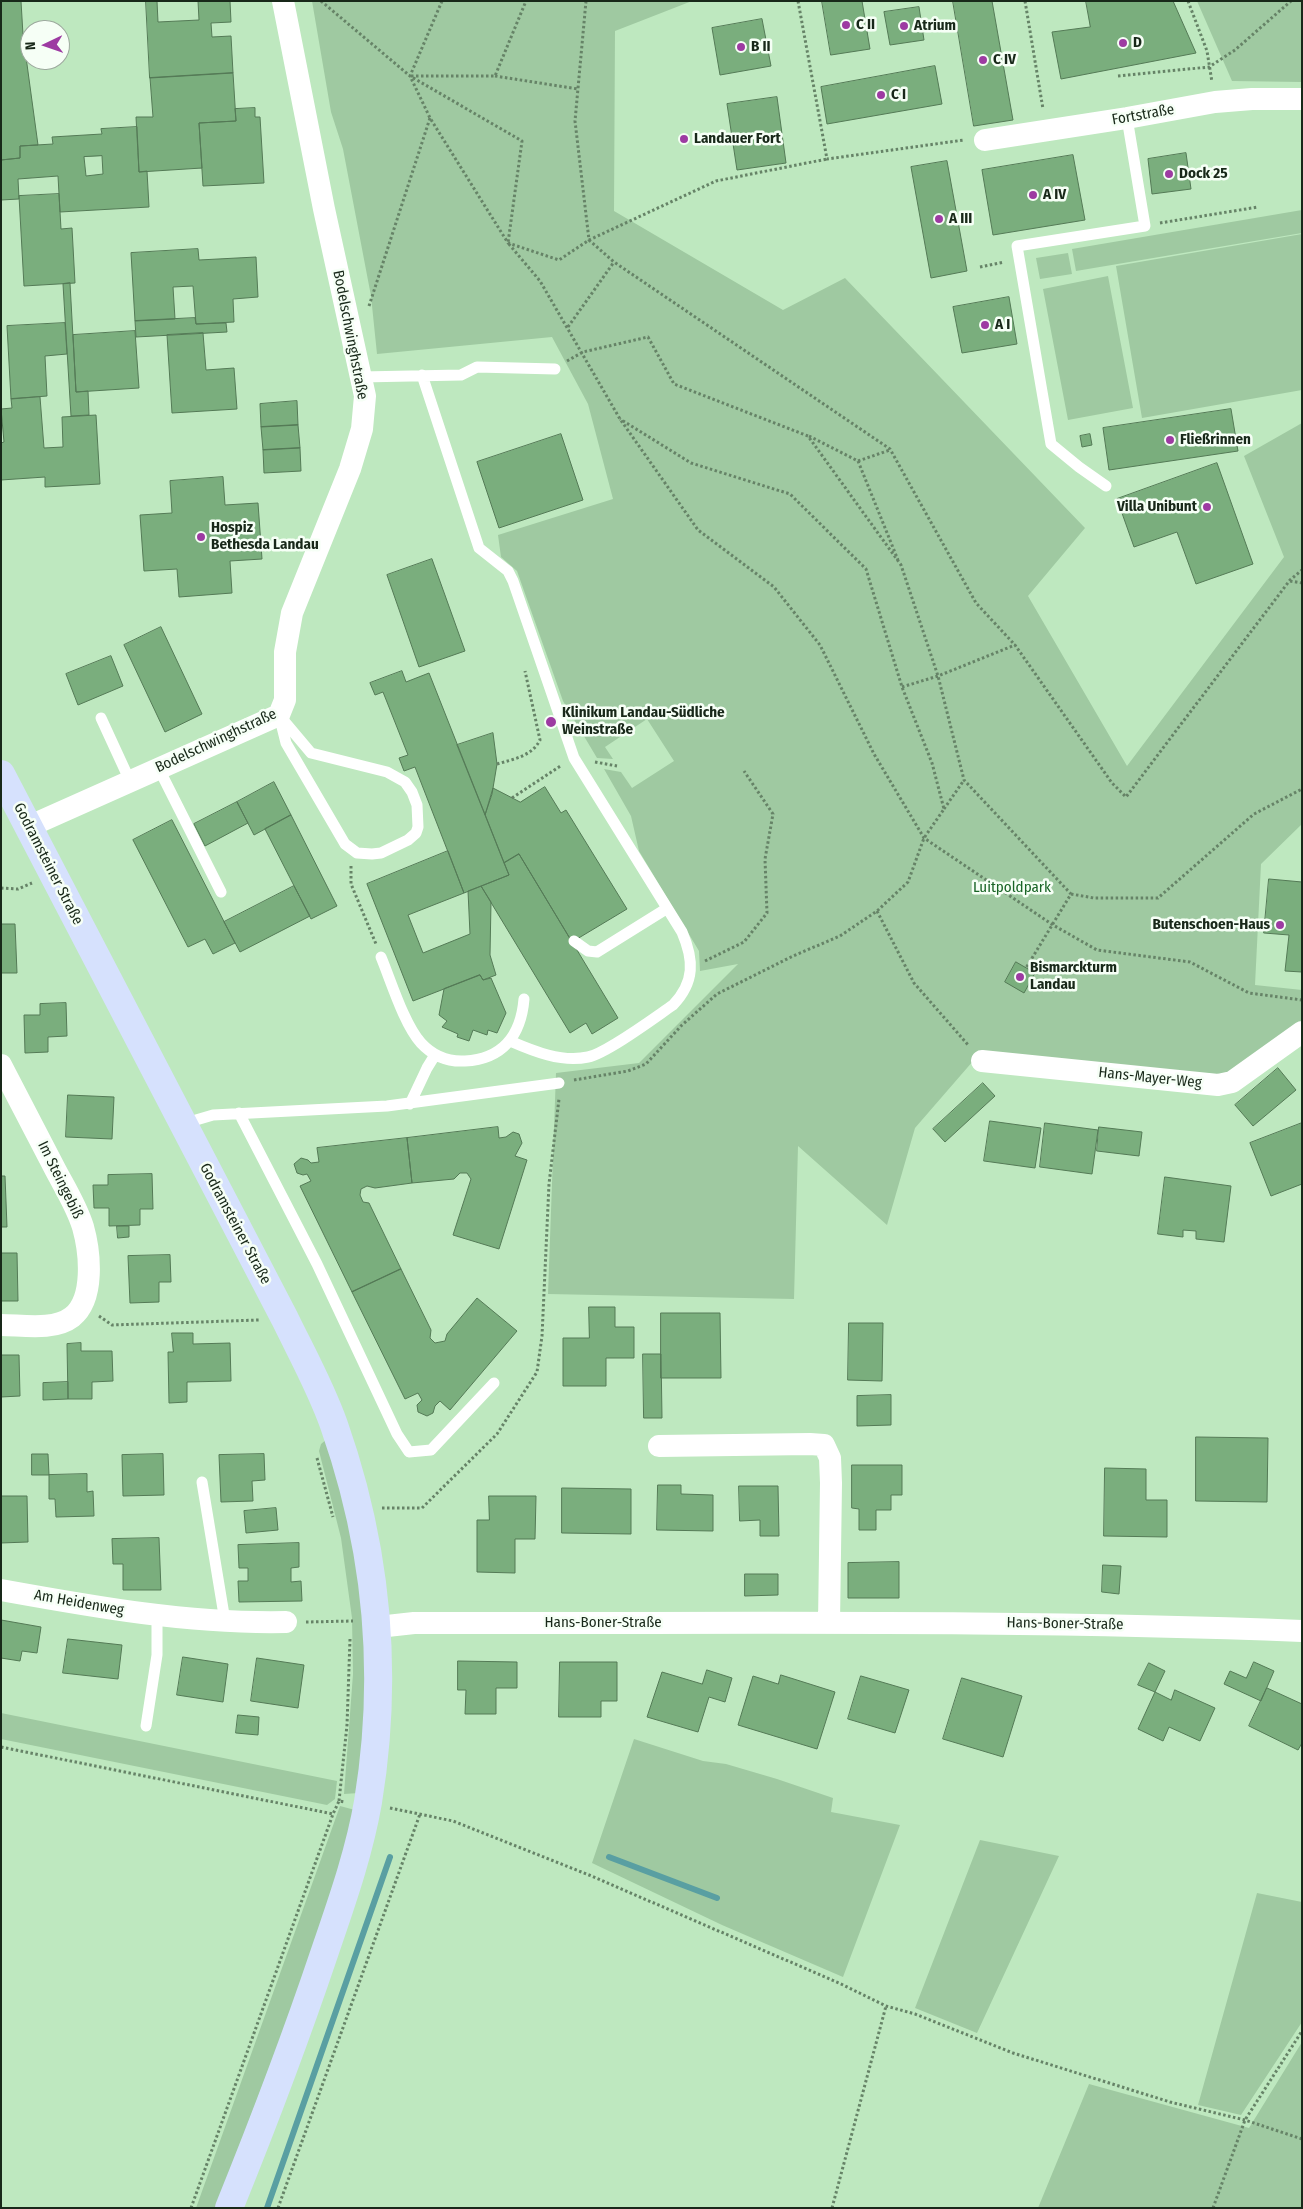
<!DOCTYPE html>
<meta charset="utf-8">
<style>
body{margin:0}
#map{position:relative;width:1303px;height:2209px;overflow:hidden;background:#bee8bf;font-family:"Fira Sans Condensed",sans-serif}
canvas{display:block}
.frame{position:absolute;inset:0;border:2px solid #182819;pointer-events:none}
.north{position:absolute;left:20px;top:20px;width:50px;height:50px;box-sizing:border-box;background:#f6fff6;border:1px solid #9da99e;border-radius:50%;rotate:267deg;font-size:14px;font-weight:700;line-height:20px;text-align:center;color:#182819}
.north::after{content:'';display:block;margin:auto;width:18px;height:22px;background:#9d3ba2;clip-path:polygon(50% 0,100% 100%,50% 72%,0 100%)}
</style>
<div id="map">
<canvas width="1303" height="2209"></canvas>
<div class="frame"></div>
<div class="north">N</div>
</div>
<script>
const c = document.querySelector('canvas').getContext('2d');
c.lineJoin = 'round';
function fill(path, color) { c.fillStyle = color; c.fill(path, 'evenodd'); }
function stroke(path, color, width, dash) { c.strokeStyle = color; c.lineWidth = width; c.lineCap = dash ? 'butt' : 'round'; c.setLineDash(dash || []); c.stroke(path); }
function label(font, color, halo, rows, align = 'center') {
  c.font = font + ' "Fira Sans Condensed",sans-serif'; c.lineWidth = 5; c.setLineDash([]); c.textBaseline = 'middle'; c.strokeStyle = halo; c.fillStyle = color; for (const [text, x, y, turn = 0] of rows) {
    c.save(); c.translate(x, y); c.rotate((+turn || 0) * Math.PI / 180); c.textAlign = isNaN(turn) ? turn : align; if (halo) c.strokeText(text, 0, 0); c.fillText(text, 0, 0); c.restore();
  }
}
fill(new Path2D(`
 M 312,1 L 692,1 L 615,31 L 614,211 L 783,310 L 845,278 L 1085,528 L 1028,596 L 1127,766 L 1284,557 L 1244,456 L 1302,423 L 1302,824 L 1261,864 L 1255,985 L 1302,990 L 1302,1021 L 1235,1076 L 980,1053 L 915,1128 L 887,1225 L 798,1146 L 794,1299 L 548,1294 L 556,1073 L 639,1063 L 738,964 L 700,971 L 699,951 L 639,851 L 631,816 L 604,769 L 621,772 L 632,788 L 674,761 L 647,719 L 605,747 L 613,759 L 597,758 L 563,701 L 517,571 L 501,557 L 498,535 L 613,499 L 588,404 L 552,337 L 377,354 L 371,296 L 343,149 L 331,112 Z
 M 1197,1 L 1302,1 L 1302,82 L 1232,81 Z
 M 1302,210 L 1302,233 L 1076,271 L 1072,249 Z
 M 1302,234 L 1302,390 L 1142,418 L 1116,266 Z
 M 1068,253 L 1072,274 L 1040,279 L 1036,258 Z
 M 1108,276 L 1133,408 L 1068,420 L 1043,289 Z
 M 327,1439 L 353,1534 L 368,1653 L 359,1793 L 344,1794 L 353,1674 L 352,1618 L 341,1538 L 319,1451 L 321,1444 Z
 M 1,1713 L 337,1781 L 335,1799 L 327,1805 L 1,1739 Z
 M 634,1739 L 703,1761 L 726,1764 L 777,1779 L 833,1798 L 831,1812 L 900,1825 L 843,1977 L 722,1925 L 592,1863 Z
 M 340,1806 L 355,1810 L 332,1902 L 216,2208 L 196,2208 Z
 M 980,1840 L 1059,1856 L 977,2033 L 915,2008 Z
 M 1257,1893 L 1302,1902 L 1302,2022 L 1241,2115 L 1198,2105 Z
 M 1302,2042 L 1302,2208 L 1038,2208 L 1089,2084 L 1249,2128 Z`), '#9fc9a1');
stroke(new Path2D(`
 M 609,1857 L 717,1898
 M 267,2208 L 390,1857`), '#599fa2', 6);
const building = new Path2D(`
 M 1,1 L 21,1 L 23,35 L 38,145 L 20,146 L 20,158 L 1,160 Z
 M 146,1 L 157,1 L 158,22 L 199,20 L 198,1 L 230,1 L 231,22 L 211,23 L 212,37 L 231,36 L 233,73 L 150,78 Z
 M 822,1 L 862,1 L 870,49 L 831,55 Z
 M 953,1 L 992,1 L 1013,120 L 974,126 Z
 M 1086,1 L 1173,1 L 1196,53 L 1061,79 L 1052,32 L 1090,27 Z
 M 919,7 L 924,40 L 890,45 L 884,12 Z
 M 762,19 L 771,66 L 720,75 L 712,28 Z
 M 935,66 L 942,104 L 827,124 L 821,87 Z
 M 233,73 L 236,121 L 199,123 L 202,168 L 139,172 L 136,117 L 153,117 L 150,78 Z
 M 777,97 L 786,163 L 737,170 L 727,104 Z
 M 255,108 L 255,117 L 260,117 L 264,183 L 203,186 L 199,123 L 236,121 L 235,109 Z
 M 137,127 L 139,172 L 147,171 L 149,207 L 60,212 L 58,176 L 18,179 L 19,199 L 1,200 L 1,160 L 20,158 L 20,146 L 53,144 L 52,137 L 102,134 L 101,129 ZM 102,156 L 103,174 L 86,176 L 84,157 Z
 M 1186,153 L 1191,189 L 1152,194 L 1148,159 Z
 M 1073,155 L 1085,220 L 993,235 L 982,170 Z
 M 947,161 L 967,271 L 931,278 L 911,167 Z
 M 59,194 L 61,229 L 72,228 L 75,283 L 24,286 L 19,196 Z
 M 198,249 L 199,260 L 256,257 L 258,297 L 233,299 L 234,322 L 196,324 L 193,286 L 173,287 L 175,319 L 135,321 L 131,253 Z
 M 70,283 L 76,392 L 88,391 L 89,415 L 71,416 L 63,284 Z
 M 1009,297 L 1017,344 L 962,353 L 953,307 Z
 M 195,318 L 196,324 L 226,323 L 227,332 L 136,337 L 135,321 Z
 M 65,323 L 67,354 L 45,356 L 47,396 L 11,399 L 7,326 Z
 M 135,331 L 139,388 L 76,392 L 73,335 Z
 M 203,333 L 206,370 L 234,368 L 237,409 L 172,413 L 167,335 Z
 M 40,397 L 44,448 L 63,447 L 62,417 L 96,415 L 100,484 L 45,487 L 45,477 L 1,480 L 1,443 L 4,442 L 1,409 L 12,408 L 11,399 Z
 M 297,401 L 298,425 L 261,427 L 260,404 Z
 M 1231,409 L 1238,451 L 1109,470 L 1103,428 Z
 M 298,425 L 300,448 L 263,450 L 261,427 Z
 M 561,434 L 583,500 L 499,528 L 477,462 Z
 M 1090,434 L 1092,445 L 1082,447 L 1080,436 Z
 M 300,448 L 301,471 L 264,473 L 263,450 Z
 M 1217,463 L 1253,564 L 1196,584 L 1177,532 L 1134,547 L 1117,499 Z
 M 223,477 L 225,505 L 258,503 L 262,559 L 230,561 L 232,593 L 179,597 L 177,569 L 144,571 L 140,515 L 172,513 L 170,481 Z
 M 432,559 L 465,651 L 419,667 L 387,575 Z
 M 161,627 L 202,714 L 165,732 L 124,645 Z
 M 111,656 L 123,686 L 78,705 L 66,674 Z
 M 402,671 L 406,682 L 429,673 L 509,875 L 464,893 L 415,767 L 404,771 L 399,758 L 408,755 L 383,692 L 375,695 L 370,683 Z
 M 493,733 L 497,764 L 492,794 L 485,815 L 457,745 Z
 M 274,782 L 291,815 L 254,835 L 237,802 Z
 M 545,787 L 561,813 L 566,810 L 627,909 L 572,942 L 519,854 L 504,863 L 485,815 L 493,788 L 520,802 Z
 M 237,802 L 248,823 L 205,846 L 194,824 Z
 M 291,815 L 337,906 L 311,919 L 265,829 Z
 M 172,820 L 235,943 L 213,954 L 205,939 L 188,947 L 133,840 Z
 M 448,851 L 464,893 L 408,915 L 423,953 L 470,934 L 468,891 L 481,886 L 491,902 L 490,955 L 496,975 L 483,980 L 480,975 L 413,1001 L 367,884 Z
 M 519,854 L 618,1018 L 592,1034 L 586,1023 L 570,1033 L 481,886 L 509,875 L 504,863 Z
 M 1269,879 L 1302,882 L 1302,972 L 1285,971 L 1289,935 L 1264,933 Z
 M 294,886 L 310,916 L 240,952 L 224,922 Z
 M 1,924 L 15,924 L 17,973 L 1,973 Z
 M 1016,962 L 1035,973 L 1024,993 L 1005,982 Z
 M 480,975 L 483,980 L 491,978 L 506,1013 L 497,1033 L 488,1030 L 487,1035 L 473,1030 L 469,1041 L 457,1037 L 458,1034 L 442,1027 L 447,1021 L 439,1015 L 444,989 Z
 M 66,1003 L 67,1036 L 48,1037 L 48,1052 L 25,1053 L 24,1015 L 40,1015 L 40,1004 Z
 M 1278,1068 L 1296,1090 L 1253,1126 L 1235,1105 Z
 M 983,1083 L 995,1096 L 945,1142 L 933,1129 Z
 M 68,1095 L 114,1097 L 112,1139 L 66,1137 Z
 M 990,1121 L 1041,1128 L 1035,1168 L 984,1161 Z
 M 1045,1123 L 1098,1130 L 1092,1174 L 1040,1167 Z
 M 1302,1123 L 1302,1184 L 1271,1196 L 1250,1143 Z
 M 498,1127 L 499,1138 L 506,1137 L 513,1132 L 519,1134 L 522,1143 L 515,1156 L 527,1160 L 499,1249 L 453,1235 L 471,1179 L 467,1173 L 460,1173 L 454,1179 L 412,1183 L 407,1138 Z
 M 1099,1127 L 1142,1132 L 1139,1156 L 1097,1151 Z
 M 407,1138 L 412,1183 L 375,1188 L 367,1186 L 361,1189 L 360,1195 L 363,1202 L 369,1203 L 401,1269 L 352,1292 L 300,1186 L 311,1181 L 307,1174 L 303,1175 L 297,1173 L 294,1164 L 301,1158 L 308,1160 L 311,1163 L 319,1162 L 317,1148 Z
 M 152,1174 L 153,1209 L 140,1209 L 140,1225 L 109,1226 L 109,1208 L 94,1208 L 93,1185 L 108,1185 L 108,1175 Z
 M 1,1176 L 5,1176 L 7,1227 L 1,1227 Z
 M 1165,1177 L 1231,1186 L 1224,1242 L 1196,1239 L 1196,1231 L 1183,1230 L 1183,1237 L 1158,1234 Z
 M 117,1226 L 129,1226 L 129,1237 L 118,1238 Z
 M 1,1253 L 17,1253 L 18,1301 L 1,1301 Z
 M 170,1255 L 171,1282 L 159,1282 L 159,1302 L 130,1303 L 128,1256 Z
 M 401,1269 L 431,1330 L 430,1338 L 435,1343 L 445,1341 L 447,1334 L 477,1298 L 517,1331 L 450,1410 L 440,1401 L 435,1406 L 433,1413 L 427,1416 L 418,1412 L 417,1405 L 422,1400 L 418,1393 L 405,1399 L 352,1292 Z
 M 589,1307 L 615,1307 L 615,1327 L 634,1327 L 634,1358 L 606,1358 L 606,1386 L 563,1386 L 563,1338 L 589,1338 Z
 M 661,1313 L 720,1313 L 721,1378 L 661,1378 Z
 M 849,1323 L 883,1323 L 882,1381 L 848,1380 Z
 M 172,1333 L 193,1333 L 193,1344 L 230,1343 L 231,1381 L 187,1382 L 187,1402 L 169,1403 L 168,1352 L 173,1352 Z
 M 81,1343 L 81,1351 L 112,1351 L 113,1381 L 92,1382 L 92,1399 L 68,1399 L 67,1344 Z
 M 643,1354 L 661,1354 L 662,1418 L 644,1418 Z
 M 1,1355 L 19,1355 L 20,1396 L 1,1397 Z
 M 68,1382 L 68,1399 L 43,1400 L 43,1383 Z
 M 891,1395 L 891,1425 L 857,1426 L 857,1396 Z
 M 1196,1437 L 1268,1438 L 1267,1502 L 1196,1501 Z
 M 32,1454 L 48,1454 L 49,1475 L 32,1475 Z
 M 163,1454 L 164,1495 L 123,1496 L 122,1455 Z
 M 264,1454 L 265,1480 L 252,1481 L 253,1501 L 221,1502 L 219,1455 Z
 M 852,1465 L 902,1465 L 902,1495 L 891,1495 L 891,1510 L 876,1510 L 876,1530 L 859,1530 L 859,1509 L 852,1508 Z
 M 1105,1468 L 1146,1469 L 1146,1500 L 1167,1500 L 1167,1537 L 1104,1536 Z
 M 87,1474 L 87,1492 L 93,1491 L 94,1516 L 56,1517 L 55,1499 L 49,1499 L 49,1475 Z
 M 658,1485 L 681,1485 L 681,1494 L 713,1495 L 713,1531 L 657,1530 Z
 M 739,1486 L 778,1486 L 779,1536 L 760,1536 L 760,1520 L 740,1521 Z
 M 562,1488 L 631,1489 L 631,1534 L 562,1533 Z
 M 1,1496 L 27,1496 L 28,1542 L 1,1543 Z
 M 489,1496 L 536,1496 L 535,1539 L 515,1539 L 515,1573 L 477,1572 L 477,1520 L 489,1520 Z
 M 276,1508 L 278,1530 L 246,1533 L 244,1511 Z
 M 159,1538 L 161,1590 L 123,1590 L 123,1564 L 113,1564 L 112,1539 Z
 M 299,1543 L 299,1567 L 291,1568 L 291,1582 L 301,1581 L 302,1601 L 239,1602 L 238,1581 L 248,1581 L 248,1568 L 239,1568 L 238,1545 Z
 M 899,1562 L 899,1598 L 848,1598 L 848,1563 Z
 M 1103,1565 L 1121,1566 L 1119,1594 L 1102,1592 Z
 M 745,1574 L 778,1574 L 778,1595 L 745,1596 Z
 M 1,1620 L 41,1627 L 37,1653 L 22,1651 L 20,1661 L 1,1658 Z
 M 68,1639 L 122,1645 L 118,1679 L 63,1673 Z
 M 183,1657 L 228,1664 L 223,1702 L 177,1695 Z
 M 257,1658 L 304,1665 L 298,1708 L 251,1701 Z
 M 458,1661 L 517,1662 L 517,1688 L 496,1688 L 496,1714 L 465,1714 L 466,1690 L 458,1690 Z
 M 560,1662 L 617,1662 L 617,1701 L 601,1701 L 601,1717 L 559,1717 Z
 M 1254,1662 L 1274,1671 L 1261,1701 L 1224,1684 L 1230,1671 L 1246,1678 Z
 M 1149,1663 L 1165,1671 L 1155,1692 L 1138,1685 Z
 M 707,1670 L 732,1678 L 725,1702 L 709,1697 L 698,1732 L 647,1717 L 662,1672 L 702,1684 Z
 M 781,1675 L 835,1692 L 817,1749 L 738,1725 L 753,1676 L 778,1684 Z
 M 861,1676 L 909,1690 L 895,1733 L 848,1719 Z
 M 962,1678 L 1022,1696 L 1003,1757 L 943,1739 Z
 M 1267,1688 L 1302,1704 L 1302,1743 L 1298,1750 L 1249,1726 Z
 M 1175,1690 L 1215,1708 L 1200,1741 L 1169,1727 L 1163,1741 L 1138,1729 L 1155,1692 L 1171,1700 Z
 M 238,1715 L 259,1717 L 258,1735 L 236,1733 Z`);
fill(building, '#7aae7d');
stroke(building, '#547a56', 1);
stroke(new Path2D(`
 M 321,1 L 410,76 L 522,141 L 508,243 L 540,281 L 620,419 L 698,530 L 774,587 L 820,645 L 874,754 L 924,838 L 1053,925 L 1097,950 L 1190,962 L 1249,993 L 1302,1000
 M 442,1 L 410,76 L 430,118 L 508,243 L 559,260 L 589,240 L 614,262 L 890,449 L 976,603 L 1015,645 L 1112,783 L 1126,797 L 1290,580 L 1302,570
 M 586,1 L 575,121 L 589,240 L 716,181 L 827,159
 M 798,1 L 827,159 L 964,140
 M 1025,1 L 1043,109
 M 1188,1 L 1207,51 L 1212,82
 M 411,76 L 495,76 L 526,1
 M 495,76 L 578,89
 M 1118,76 L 1209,67 L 1235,50 L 1291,1
 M 1160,223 L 1258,207
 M 980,267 L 1004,262
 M 369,306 L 430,118
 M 568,327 L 614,262
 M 567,361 L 583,352 L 648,337 L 674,384 L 808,436 L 901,565 L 938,676 L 964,780 L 1071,894 L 1026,968
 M 809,436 L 858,461 L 898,560
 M 858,461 L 890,450
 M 1290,581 L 1302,583
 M 902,687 L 938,676 L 1015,645
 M 595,762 L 617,766
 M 497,764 C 514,759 532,756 540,740 L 525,671
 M 512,798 L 562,765
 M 944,809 L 964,780
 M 351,866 L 351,884 L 376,944
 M 1,888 L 18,889 L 32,883
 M 1071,894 L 1094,898 L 1158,898 L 1254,814 L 1302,789
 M 877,911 L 914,983 L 969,1046
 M 705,961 L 744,942 L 767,913 L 765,859 L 773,814 L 744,771
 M 574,1080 L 628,1071 L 646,1064 L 682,1025 L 717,994 L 793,956 L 840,936 L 877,911 L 908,882 L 924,838 L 944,809 L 932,763 L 902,687 L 866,569 L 790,494 L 691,463 L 620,419
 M 99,1316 L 112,1325 L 259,1320
 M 317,1458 L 333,1517
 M 382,1508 L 422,1508 L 497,1434 L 537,1372 L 542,1336 L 549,1184 L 559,1099
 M 306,1622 L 353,1621
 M 1,1747 L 333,1814
 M 339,1801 L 347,1725 L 350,1639
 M 390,1808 L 453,1821 L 589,1875 L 839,1983 L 886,2006 L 915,2014 L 1013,2053 L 1170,2102 L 1245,2120 L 1302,2139
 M 191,2208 L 333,1814 L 339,1801 L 345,1802
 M 278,2208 L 420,1814
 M 832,2208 L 886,2006
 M 1213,2208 L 1245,2120 L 1302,2031`), '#668367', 3, [2.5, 2.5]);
stroke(new Path2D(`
 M 422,375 L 479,548 L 508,571 L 513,581 L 574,758 L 682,932 C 694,960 695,982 673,1005 C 654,1018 607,1053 588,1057 C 562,1063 533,1051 510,1041
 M 361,377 L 461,375 L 477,367 L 555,369
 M 1106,486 L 1079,467 L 1051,444 L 1017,246 L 1145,226 L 1127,118
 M 279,715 L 311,753 L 387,772 L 405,782 L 412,792 L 417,805 L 418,827 L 416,833 L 408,840 L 381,853 L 372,854 L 357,853 L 345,844 L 286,743 Z
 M 101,718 L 130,781
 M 159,769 L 221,892
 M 574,941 L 588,951 L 597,952 L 666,909
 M 381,957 C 391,981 404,1024 421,1043 C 433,1056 448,1062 465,1061 C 503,1059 521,1035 524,999
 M 410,1104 L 427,1068 L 435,1055
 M 239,1113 L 317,1264 L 397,1434 L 409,1452 L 431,1450 L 494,1383
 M 185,1128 L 196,1120 L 213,1115 L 387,1106 L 559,1083
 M 202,1482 L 225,1621
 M 146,1726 L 157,1655 L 157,1616`), '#fff', 11);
stroke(new Path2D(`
 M 985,140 L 1127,118 L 1215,102 L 1252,99 L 1302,99
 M 30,826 L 279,715 L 285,700 L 285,652 L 292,613 L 350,469 L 362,429 L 365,396 L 324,209 L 283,1
 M 982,1061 L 1218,1085 L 1232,1082 L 1302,1032
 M 1,1065 C 19,1099 37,1134 55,1169 C 65,1188 77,1207 83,1227 C 90,1252 95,1299 72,1317 C 54,1331 22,1325 1,1325
 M 659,1446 L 810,1444 L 824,1445 L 830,1458 L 831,1483 L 829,1623
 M 1,1590 C 95,1607 190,1624 286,1622
 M 378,1627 L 414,1623 C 710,1624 1006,1619 1302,1631`), '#fff', 22);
stroke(new Path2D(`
 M 1,774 L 285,1319 C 302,1354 321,1388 334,1425 C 377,1547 389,1674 368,1802 C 359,1854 341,1904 324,1954 C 295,2040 263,2124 229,2208`), '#d6e1fd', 28);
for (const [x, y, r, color] of [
 [846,25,5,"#9d3ba2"],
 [904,26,5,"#9d3ba2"],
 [1123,43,5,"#9d3ba2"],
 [741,47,5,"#9d3ba2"],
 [983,60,5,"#9d3ba2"],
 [881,95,5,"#9d3ba2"],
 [684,139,5,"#9d3ba2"],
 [1169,174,5,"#9d3ba2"],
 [1033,195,5,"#9d3ba2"],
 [939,219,5,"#9d3ba2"],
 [985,325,5,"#9d3ba2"],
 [1170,440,5,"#9d3ba2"],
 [1207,507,5,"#9d3ba2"],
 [201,537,5,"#9d3ba2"],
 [551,722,6,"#9d3ba2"],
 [1280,925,5,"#9d3ba2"],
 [1020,977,5,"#9d3ba2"]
]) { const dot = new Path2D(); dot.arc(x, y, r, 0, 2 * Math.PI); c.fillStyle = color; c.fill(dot); stroke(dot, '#f6fff6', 2); }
label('bold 15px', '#182819', '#f6fff6', [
 ["C II",856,25],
 ["Atrium",914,26],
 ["D",1133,43],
 ["B II",751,47],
 ["C IV",993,60],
 ["C I",891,95],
 ["Landauer Fort",694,139],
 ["Dock 25",1179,174],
 ["A IV",1043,195],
 ["A III",949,219],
 ["A I",995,325],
 ["Fließrinnen",1180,440],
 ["Villa Unibunt",1197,507,"right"],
 ["Hospiz",211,528],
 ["Bethesda Landau",211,545],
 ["Klinikum Landau-Südliche",562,713],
 ["Weinstraße",562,730],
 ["Butenschoen-Haus",1270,925,"right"],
 ["Bismarckturm",1030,968],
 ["Landau",1030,985]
], 'left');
label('15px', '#182819', '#f6fff6', [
 ["Fortstraße",1143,115,-10],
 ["Bodelschwinghstraße",350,335,79],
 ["Bodelschwinghstraße",216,741,-25],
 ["Godramsteiner Straße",48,864,63],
 ["Hans-Mayer-Weg",1150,1078,6],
 ["Im Steingebiß",60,1180,64],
 ["Godramsteiner Straße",235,1224,62],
 ["Am Heidenweg",79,1603,10],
 ["Hans-Boner-Straße",603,1623],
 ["Hans-Boner-Straße",1065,1624,1]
]);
label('15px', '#186425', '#f6fff6', [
 ["Luitpoldpark",1012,888]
]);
</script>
